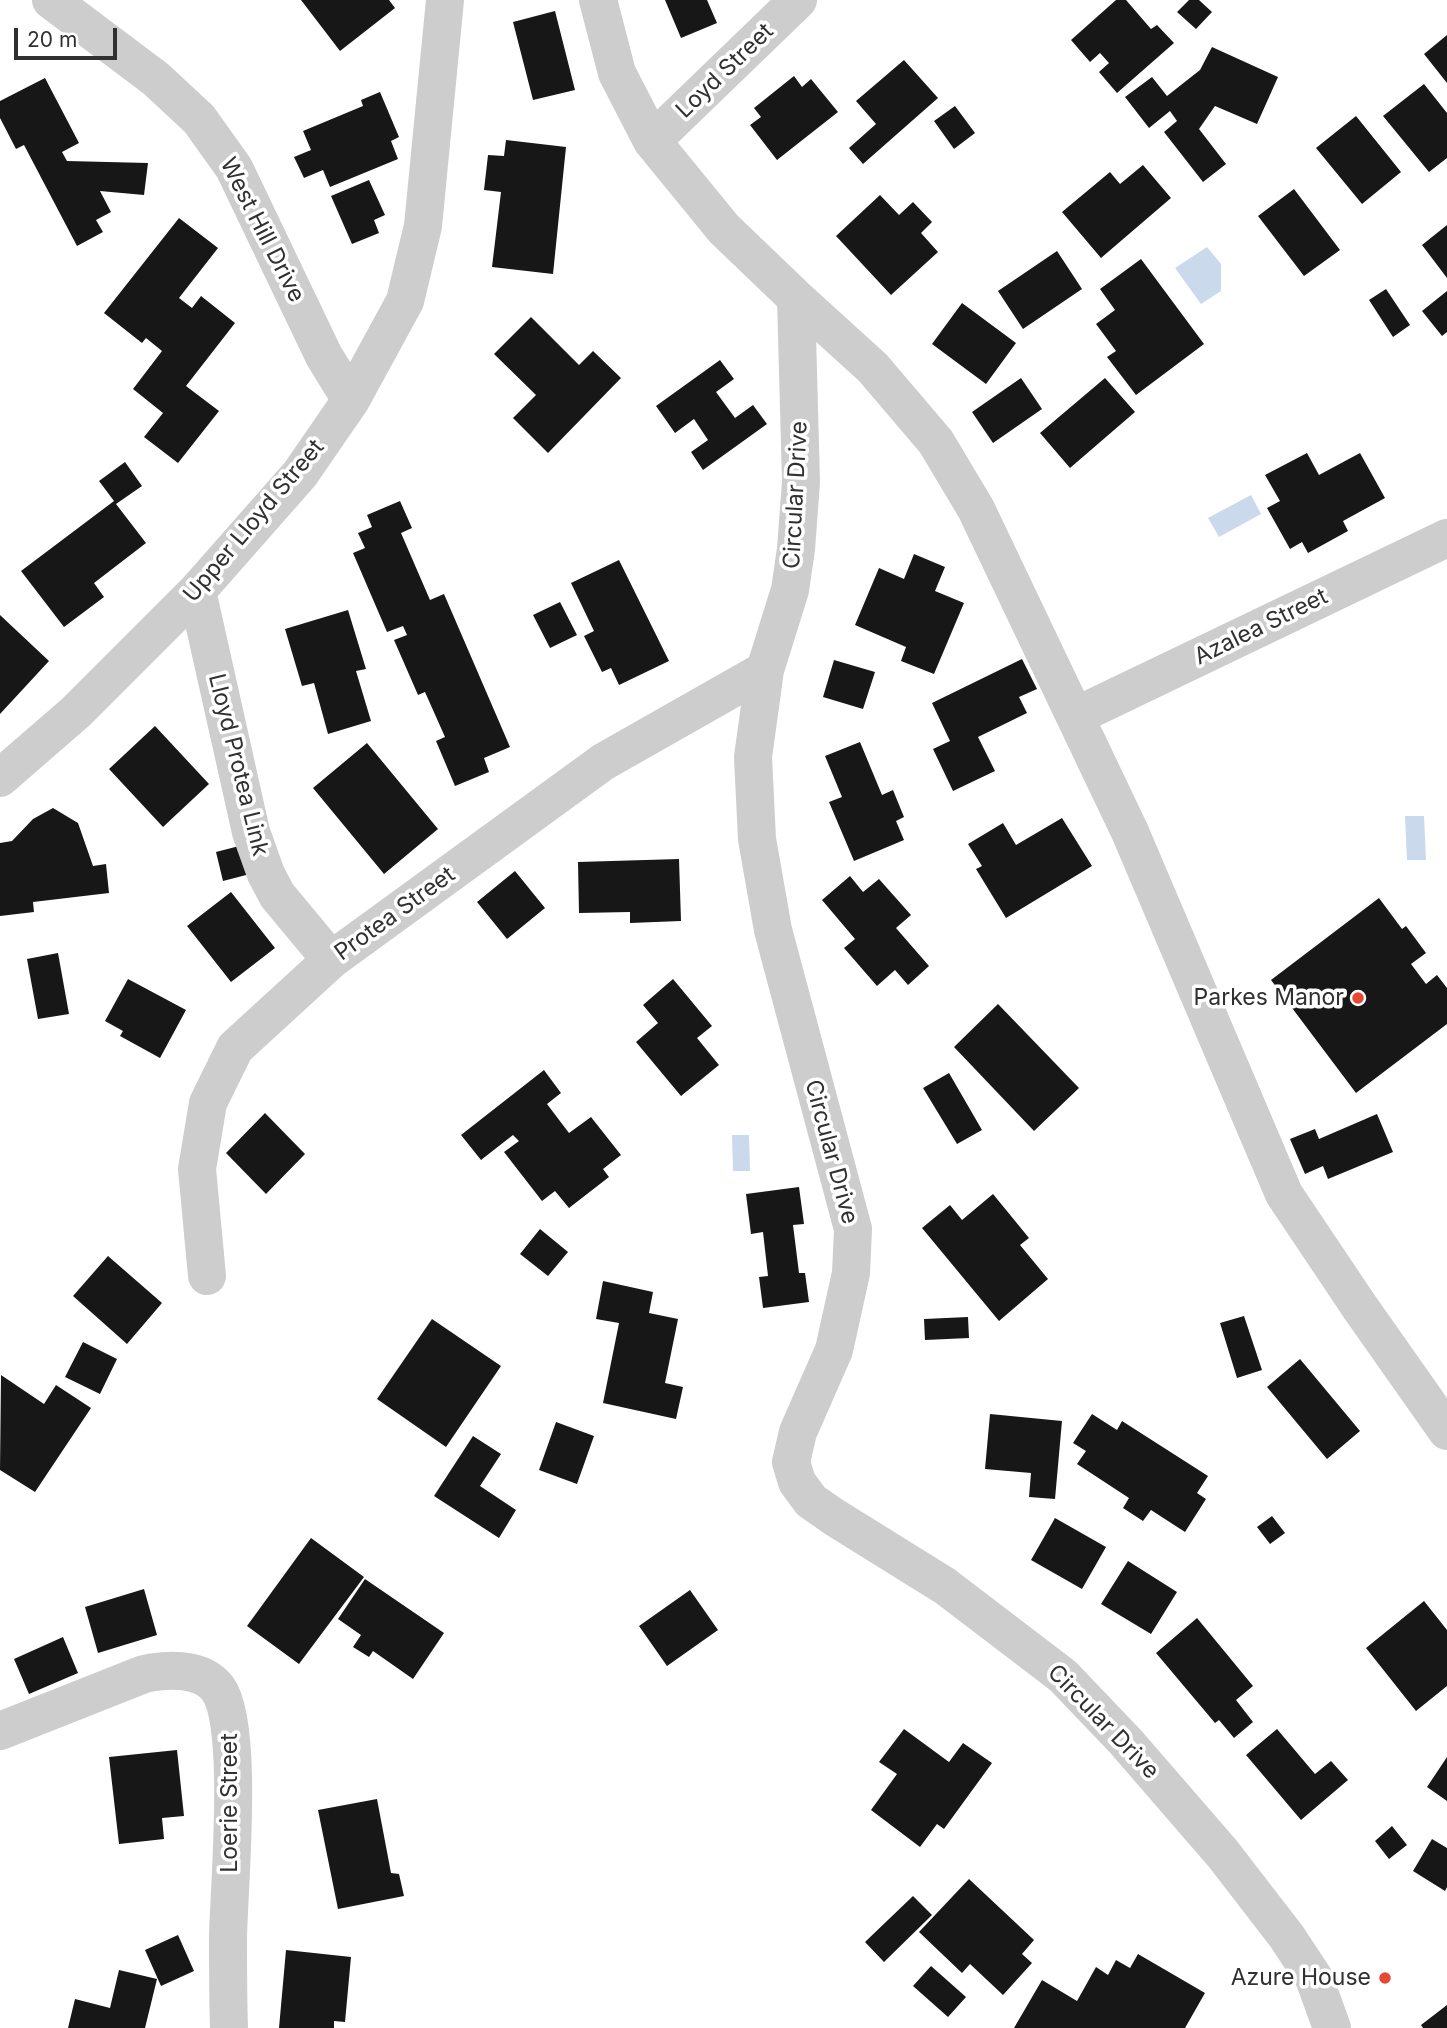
<!DOCTYPE html>
<style>
body{margin:0}
#map{position:relative;width:1447px;height:2028px;overflow:hidden;background:#fff;font-family:Inter,sans-serif}
canvas{display:block}
.scale{position:absolute;left:14px;top:28px;width:103px;height:32px;box-sizing:border-box;border:4px solid #303030;border-top:0;padding-left:9px;font-size:21px;line-height:24px;white-space:nowrap;color:#303030;-webkit-text-stroke:5px #fff;paint-order:stroke}
</style>
<div id="map">
<canvas width="1447" height="2028"></canvas>
<div class="scale">20 m</div>
</div>
<script>
const c = document.querySelector('canvas').getContext('2d');
c.lineJoin = 'round';
function fill(path, color) { c.fillStyle = color; c.fill(path, 'evenodd'); }
function stroke(path, color, width, dash) { c.strokeStyle = color; c.lineWidth = width; c.lineCap = dash ? 'butt' : 'round'; c.setLineDash(dash || []); c.stroke(path); }
function label(font, color, halo, rows, align = 'center') {
  c.font = font + ' Inter,sans-serif'; c.lineWidth = 7; c.setLineDash([]); c.textBaseline = 'middle'; c.strokeStyle = halo; c.fillStyle = color; for (const [text, x, y, turn = 0] of rows) {
    c.save(); c.translate(x, y); c.rotate((+turn || 0) * Math.PI / 180); c.textAlign = isNaN(turn) ? turn : align; if (halo) c.strokeText(text, 0, 0); c.fillText(text, 0, 0); c.restore();
  }
}
fill(new Path2D(`
 M 1207,247 L 1221,264 L 1221,291 L 1201,304 L 1175,268 Z
 M 1251,495 L 1261,514 L 1219,537 L 1208,518 Z
 M 1405,816 L 1424,816 L 1426,860 L 1407,860 Z
 M 732,1135 L 749,1135 L 750,1171 L 733,1171 Z`), '#cbd9ec');
fill(new Path2D(`
 M 301,0 L 389,0 L 395,8 L 340,51 Z
 M 665,0 L 707,0 L 717,23 L 681,38 Z
 M 1116,0 L 1126,0 L 1151,29 L 1157,25 L 1174,43 L 1117,93 L 1099,72 L 1109,63 L 1100,53 L 1090,62 L 1071,40 Z
 M 1189,0 L 1199,0 L 1212,12 L 1196,29 L 1177,12 Z
 M 555,11 L 575,90 L 533,100 L 513,22 Z
 M 1447,35 L 1447,83 L 1424,54 Z
 M 1212,47 L 1278,77 L 1257,124 L 1215,106 L 1199,129 L 1226,164 L 1203,182 L 1164,132 L 1177,121 L 1170,111 L 1149,128 L 1125,97 L 1152,77 L 1167,96 L 1200,70 Z
 M 904,60 L 938,98 L 863,164 L 849,148 L 876,124 L 856,101 Z
 M 794,76 L 802,87 L 811,79 L 838,112 L 777,160 L 750,125 L 761,117 L 754,108 Z
 M 45,78 L 79,143 L 62,152 L 67,161 L 148,163 L 144,195 L 100,191 L 111,212 L 96,220 L 103,232 L 77,246 L 24,145 L 16,149 L 0,118 L 0,101 Z
 M 1424,84 L 1447,113 L 1447,158 L 1429,172 L 1383,116 Z
 M 380,92 L 399,137 L 391,141 L 398,159 L 330,187 L 323,170 L 304,178 L 294,157 L 311,150 L 303,131 L 363,106 L 361,100 Z
 M 955,106 L 975,133 L 954,149 L 934,121 Z
 M 1356,116 L 1401,172 L 1362,204 L 1316,148 Z
 M 506,140 L 566,147 L 553,274 L 492,267 L 501,192 L 484,190 L 488,155 L 504,156 Z
 M 1143,165 L 1171,198 L 1101,258 L 1062,212 L 1110,172 L 1120,184 Z
 M 369,180 L 385,215 L 374,220 L 379,233 L 352,244 L 331,196 Z
 M 1294,189 L 1340,250 L 1304,276 L 1258,216 Z
 M 880,195 L 899,215 L 913,202 L 932,222 L 921,233 L 938,252 L 891,295 L 836,236 Z
 M 179,218 L 218,248 L 179,298 L 192,308 L 201,296 L 235,323 L 186,386 L 219,411 L 178,463 L 144,437 L 163,413 L 133,389 L 162,351 L 146,338 L 142,343 L 104,313 Z
 M 1447,225 L 1447,278 L 1422,245 Z
 M 1057,251 L 1082,289 L 1023,329 L 998,291 Z
 M 1141,259 L 1204,344 L 1136,395 L 1107,357 L 1116,351 L 1096,324 L 1115,310 L 1100,289 Z
 M 1386,289 L 1410,325 L 1393,337 L 1369,300 Z
 M 1447,291 L 1447,332 L 1442,336 L 1422,311 Z
 M 962,303 L 1016,343 L 986,384 L 932,344 Z
 M 531,317 L 579,365 L 593,351 L 621,378 L 548,453 L 513,418 L 536,395 L 494,354 Z
 M 720,360 L 734,379 L 716,392 L 735,418 L 753,405 L 767,424 L 703,470 L 691,452 L 708,440 L 694,419 L 675,433 L 656,406 Z
 M 1021,378 L 1042,409 L 993,443 L 972,412 Z
 M 1105,378 L 1135,412 L 1070,468 L 1040,433 Z
 M 1307,453 L 1319,475 L 1360,453 L 1385,498 L 1343,521 L 1348,531 L 1308,553 L 1302,542 L 1290,549 L 1267,508 L 1280,501 L 1265,475 Z
 M 125,462 L 142,486 L 116,504 L 146,543 L 94,583 L 104,597 L 64,627 L 21,571 L 114,501 L 99,481 Z
 M 400,501 L 412,528 L 401,533 L 430,600 L 444,594 L 510,747 L 484,758 L 489,772 L 455,786 L 436,741 L 445,737 L 425,692 L 418,695 L 394,640 L 407,635 L 403,626 L 387,632 L 353,553 L 365,548 L 358,533 L 372,527 L 367,515 Z
 M 914,554 L 945,567 L 935,591 L 964,603 L 934,674 L 901,661 L 906,647 L 855,625 L 879,568 L 904,579 Z
 M 619,560 L 669,661 L 619,685 L 611,668 L 602,672 L 584,636 L 594,631 L 571,583 Z
 M 560,602 L 577,635 L 550,648 L 533,615 Z
 M 348,610 L 366,669 L 356,671 L 371,721 L 328,734 L 314,683 L 302,686 L 285,629 Z
 M 0,615 L 49,661 L 0,714 Z
 M 1022,659 L 1037,689 L 1019,697 L 1027,713 L 978,737 L 995,771 L 953,791 L 933,749 L 950,741 L 932,703 Z
 M 834,660 L 875,672 L 863,709 L 823,697 Z
 M 155,726 L 209,784 L 163,827 L 109,769 Z
 M 860,742 L 882,795 L 893,790 L 904,817 L 896,821 L 904,840 L 854,861 L 829,802 L 842,797 L 825,756 Z
 M 367,743 L 438,829 L 384,874 L 313,788 Z
 M 53,808 L 78,823 L 93,866 L 106,864 L 109,893 L 33,902 L 34,912 L 0,916 L 0,843 L 12,841 L 33,819 Z
 M 1062,818 L 1092,866 L 1006,918 L 976,869 L 982,866 L 968,844 L 1003,823 L 1016,845 Z
 M 243,845 L 250,874 L 223,881 L 216,852 Z
 M 679,859 L 681,921 L 630,923 L 630,912 L 579,913 L 578,862 Z
 M 515,871 L 545,908 L 507,939 L 477,902 Z
 M 850,876 L 863,892 L 879,879 L 911,915 L 896,928 L 929,966 L 908,985 L 895,970 L 877,986 L 844,948 L 855,939 L 822,900 Z
 M 231,892 L 275,948 L 231,982 L 187,926 Z
 M 1379,898 L 1402,929 L 1406,926 L 1426,953 L 1411,964 L 1426,984 L 1437,975 L 1447,988 L 1447,1024 L 1356,1093 L 1271,980 Z
 M 58,953 L 69,1014 L 38,1019 L 27,959 Z
 M 128,979 L 186,1010 L 160,1058 L 120,1036 L 123,1031 L 105,1021 Z
 M 673,979 L 712,1026 L 697,1038 L 719,1065 L 681,1096 L 636,1042 L 658,1023 L 643,1005 Z
 M 998,1004 L 1079,1088 L 1034,1131 L 954,1047 Z
 M 544,1070 L 561,1093 L 547,1104 L 569,1133 L 591,1117 L 621,1155 L 603,1169 L 609,1177 L 569,1208 L 555,1191 L 542,1201 L 504,1152 L 519,1141 L 513,1135 L 481,1160 L 461,1135 Z
 M 949,1073 L 982,1130 L 957,1144 L 923,1088 Z
 M 265,1113 L 305,1154 L 266,1194 L 226,1153 Z
 M 1377,1114 L 1393,1152 L 1328,1179 L 1323,1166 L 1305,1174 L 1290,1139 L 1315,1129 L 1319,1139 Z
 M 799,1187 L 804,1224 L 793,1225 L 799,1273 L 805,1273 L 809,1302 L 763,1308 L 759,1277 L 768,1276 L 763,1232 L 751,1234 L 746,1194 Z
 M 993,1194 L 1029,1238 L 1020,1245 L 1048,1279 L 999,1321 L 922,1228 L 950,1205 L 962,1220 Z
 M 540,1229 L 568,1252 L 548,1276 L 520,1254 Z
 M 108,1256 L 162,1303 L 127,1344 L 73,1296 Z
 M 603,1281 L 653,1292 L 649,1313 L 678,1319 L 665,1383 L 683,1387 L 676,1419 L 603,1403 L 619,1323 L 596,1319 Z
 M 1244,1316 L 1262,1370 L 1237,1378 L 1220,1323 Z
 M 968,1317 L 969,1338 L 925,1340 L 924,1319 Z
 M 432,1319 L 501,1366 L 446,1447 L 377,1399 Z
 M 83,1342 L 117,1359 L 100,1394 L 65,1377 Z
 M 1300,1359 L 1360,1431 L 1327,1459 L 1267,1387 Z
 M 1,1375 L 44,1404 L 56,1385 L 91,1408 L 35,1492 L 0,1470 Z
 M 990,1414 L 1062,1421 L 1055,1499 L 1029,1497 L 1031,1473 L 985,1469 Z
 M 1092,1414 L 1117,1430 L 1122,1421 L 1208,1476 L 1197,1493 L 1206,1499 L 1185,1532 L 1151,1510 L 1143,1521 L 1123,1508 L 1129,1498 L 1077,1464 L 1086,1451 L 1073,1443 Z
 M 556,1422 L 594,1436 L 577,1484 L 539,1470 Z
 M 473,1436 L 501,1454 L 480,1486 L 516,1510 L 499,1538 L 434,1496 Z
 M 1272,1516 L 1285,1533 L 1270,1544 L 1257,1527 Z
 M 1055,1518 L 1106,1547 L 1082,1589 L 1031,1560 Z
 M 311,1538 L 364,1577 L 299,1664 L 247,1626 Z
 M 1128,1561 L 1177,1592 L 1151,1634 L 1101,1604 Z
 M 365,1579 L 444,1633 L 413,1679 L 373,1651 L 369,1657 L 353,1647 L 361,1635 L 338,1619 Z
 M 144,1589 L 157,1635 L 98,1653 L 85,1607 Z
 M 690,1590 L 718,1630 L 667,1666 L 639,1626 Z
 M 1424,1601 L 1447,1630 L 1447,1686 L 1416,1711 L 1366,1648 Z
 M 1197,1618 L 1253,1686 L 1236,1700 L 1253,1722 L 1234,1738 L 1219,1720 L 1215,1723 L 1156,1653 Z
 M 63,1637 L 78,1673 L 29,1694 L 14,1659 Z
 M 904,1729 L 949,1762 L 963,1743 L 992,1763 L 944,1829 L 937,1824 L 920,1847 L 871,1810 L 897,1774 L 879,1762 Z
 M 1277,1729 L 1315,1774 L 1331,1761 L 1348,1780 L 1301,1820 L 1246,1755 Z
 M 177,1750 L 184,1816 L 162,1818 L 164,1839 L 119,1844 L 109,1757 Z
 M 1447,1757 L 1447,1801 L 1427,1787 Z
 M 377,1799 L 391,1873 L 399,1874 L 404,1896 L 338,1909 L 318,1810 Z
 M 1392,1826 L 1407,1845 L 1389,1859 L 1375,1841 Z
 M 1432,1839 L 1447,1848 L 1447,1887 L 1445,1891 L 1413,1871 Z
 M 969,1879 L 1034,1940 L 1022,1954 L 1032,1963 L 1003,1995 L 970,1964 L 962,1973 L 919,1932 Z
 M 913,1896 L 932,1915 L 884,1962 L 865,1942 Z
 M 178,1935 L 194,1971 L 161,1986 L 145,1950 Z
 M 286,1950 L 351,1957 L 345,2022 L 334,2021 L 334,2028 L 279,2028 Z
 M 1138,1954 L 1205,1993 L 1185,2028 L 1014,2028 L 1042,1980 L 1077,2001 L 1096,1967 L 1108,1975 L 1116,1960 L 1130,1968 Z
 M 931,1966 L 966,1997 L 948,2017 L 913,1986 Z
 M 119,1970 L 157,1979 L 145,2028 L 68,2028 L 75,1999 L 110,2008 Z
 M 1447,2005 L 1447,2028 L 1423,2028 L 1421,2025 Z`), '#171717');
stroke(new Path2D(`
 M 51,0 L 156,79 L 199,119 L 234,168 L 324,356 L 351,400
 M 598,0 L 617,73 L 652,141 L 724,229 L 796,298 L 873,368 L 936,442 L 976,509 L 1130,832 L 1284,1194 L 1359,1306 L 1447,1431
 M 652,141 L 798,0
 M 796,298 L 801,482 L 796,549 L 790,590 L 765,670 L 753,757 L 757,839 L 773,930 L 853,1229 L 851,1273 L 834,1350 L 798,1432 L 791,1462 L 797,1482 L 811,1501 L 834,1517 L 945,1586 L 1063,1676 L 1126,1742 L 1223,1854 L 1287,1937 L 1314,1978 L 1332,2028
 M 197,591 L 251,832 L 266,874 L 277,895 L 331,960
 M 1076,716 L 1447,538
 M 0,778 L 76,712 L 197,591 L 300,474 L 351,400 L 405,301 L 423,226 L 445,0
 M 207,1276 L 197,1169 L 208,1103 L 235,1048 L 331,960 L 603,762 L 765,670
 M 0,1731 L 144,1674 C 167,1669 202,1667 218,1689 C 244,1723 229,1887 228,1937 C 228,1967 228,1998 229,2028`), '#cdcdcd', 38);
for (const [x, y, r, color] of [
 [1358,998,7,"#e54934"],
 [1385,1978,7,"#e54934"]
]) { const dot = new Path2D(); dot.arc(x, y, r, 0, 2 * Math.PI); c.fillStyle = color; c.fill(dot); stroke(dot, '#fff', 2.5); }
label('23px', '#303030', '#fff', [
 ["Loyd Street",725,71,-44],
 ["West Hill Drive",262,230,63],
 ["Circular Drive",796,495,-87],
 ["Upper Lloyd Street",254,521,-50],
 ["Azalea Street",1261,627,-26],
 ["Lloyd Protea Link",238,765,76],
 ["Protea Street",395,914,-36],
 ["Circular Drive",831,1152,75],
 ["Circular Drive",1103,1722,46],
 ["Loerie Street",230,1803,-90]
]);
label('23px', '#303030', '#fff', [
 ["Parkes Manor",1344,998],
 ["Azure House",1371,1978]
], 'right');
</script>
